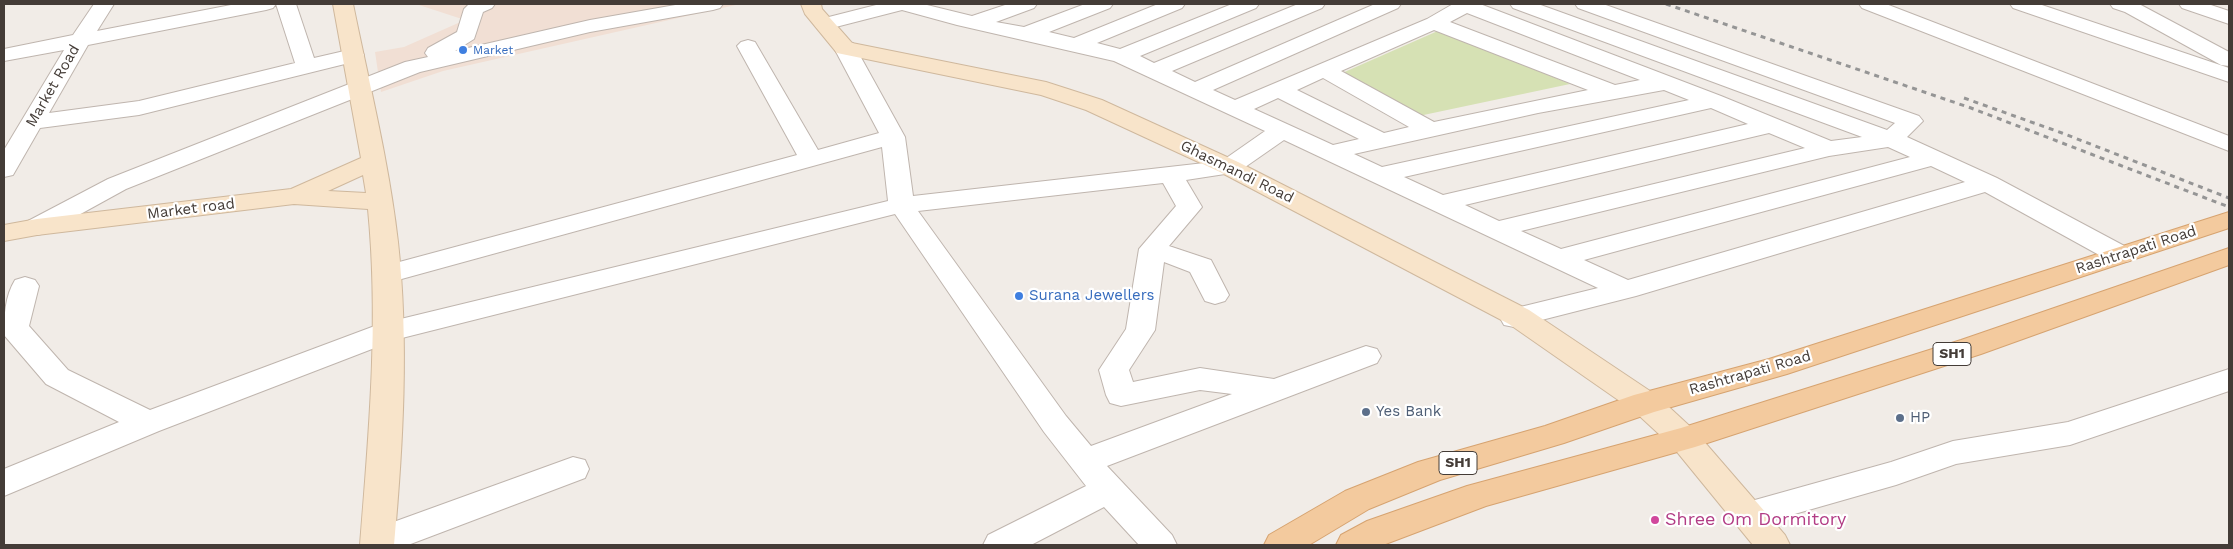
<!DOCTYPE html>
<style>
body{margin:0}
#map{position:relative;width:2233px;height:549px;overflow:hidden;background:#f1ece7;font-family:"Work Sans",sans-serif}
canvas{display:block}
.frame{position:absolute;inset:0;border:5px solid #443c37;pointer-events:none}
</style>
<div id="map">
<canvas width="2233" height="549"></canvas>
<div class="frame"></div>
</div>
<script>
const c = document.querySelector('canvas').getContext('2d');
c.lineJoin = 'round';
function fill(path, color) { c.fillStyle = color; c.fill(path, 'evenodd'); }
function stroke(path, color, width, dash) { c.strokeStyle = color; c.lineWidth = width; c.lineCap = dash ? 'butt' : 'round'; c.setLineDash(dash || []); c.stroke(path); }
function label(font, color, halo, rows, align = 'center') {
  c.font = font + ' "Work Sans",sans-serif'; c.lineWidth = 4.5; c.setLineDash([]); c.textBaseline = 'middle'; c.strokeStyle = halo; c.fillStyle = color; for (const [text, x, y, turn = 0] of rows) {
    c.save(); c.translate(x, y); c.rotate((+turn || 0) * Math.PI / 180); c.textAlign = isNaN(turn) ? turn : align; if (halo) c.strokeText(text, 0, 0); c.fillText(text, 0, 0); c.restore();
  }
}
fill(new Path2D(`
 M 420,4 L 740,4 L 443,71 L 381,92 L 375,52 L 404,47 L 465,20 L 419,5 Z`), '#f1dfd4');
fill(new Path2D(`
 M 1440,30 L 1570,84 L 1414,117 L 1340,74 Z`), '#d6e1b4');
const street = new Path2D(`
 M 94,4 L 114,4 L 97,31 L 236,4 L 296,4 L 314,58 L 353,49 L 361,50 L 364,55 L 361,60 L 139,115 L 40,128 L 13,175 L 4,177 L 4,150 L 64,50 L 4,61 L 4,49 L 73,35 ZM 276,4 L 295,63 L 139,101 L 49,113 L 88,45 L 266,10 L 273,8 Z
 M 469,4 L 495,4 L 492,8 L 483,12 L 474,39 L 455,51 L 590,20 L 681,4 L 723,4 L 720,8 L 713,10 L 590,32 L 420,72 L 126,189 L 46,233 L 37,235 L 28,233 L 24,227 L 28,221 L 108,179 L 405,62 L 428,57 L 425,53 L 428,48 L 457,32 L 464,9 Z
 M 880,4 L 923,4 L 972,16 L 1008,4 L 1037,4 L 1034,8 L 996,22 L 1024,27 L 1085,4 L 1113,4 L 1110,8 L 1049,32 L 1074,38 L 1158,4 L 1185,4 L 1182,8 L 1097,43 L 1120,49 L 1232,4 L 1259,4 L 1256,8 L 1140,56 L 1154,63 L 1298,4 L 1325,4 L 1322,8 L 1172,71 L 1195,82 L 1375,4 L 1401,4 L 1398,8 L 1213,90 L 1235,100 L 1427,19 L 1453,4 L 1480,4 L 1721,96 L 1831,141 L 1862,137 L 1513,8 L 1510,4 L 1538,4 L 1887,130 L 1895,123 L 1578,8 L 1575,4 L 1603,4 L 1919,116 L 1923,121 L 1907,137 L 1997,178 L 2130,249 L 2133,255 L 2130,261 L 2120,263 L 2110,261 L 1985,192 L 1636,296 L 1514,327 L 1504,325 L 1500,318 L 1504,311 L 1598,288 L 1284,140 L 1238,172 L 1186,180 L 1202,207 L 1169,246 L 1211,260 L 1229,295 L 1225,301 L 1215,304 L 1205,301 L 1190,272 L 1164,262 L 1155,330 L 1129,370 L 1133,382 L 1200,368 L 1274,379 L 1366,346 L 1377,349 L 1381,356 L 1377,363 L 1107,466 L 1172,535 L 1177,545 L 1139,545 L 1104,507 L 1031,545 L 983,545 L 988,535 L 1086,486 L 1044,432 L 895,214 L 398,339 L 159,431 L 4,496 L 4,469 L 119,422 L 46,384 L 4,335 C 4,316 5,296 15,280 L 25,277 L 35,280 L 39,286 L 29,326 L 68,370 L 150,410 L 380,324 L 888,201 L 882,147 L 387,283 L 377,280 L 373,274 L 377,268 L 797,155 L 737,46 L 741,42 L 748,40 L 755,42 L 818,150 L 879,133 L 834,48 L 837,43 L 845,42 L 853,43 L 905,137 L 913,196 L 1222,161 L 1265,131 L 1114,61 L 957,25 L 902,10 L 824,30 L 817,28 L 814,24 L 817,20 ZM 1467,13 L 1640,80 L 1615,85 L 1450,22 ZM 1434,30 L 1588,90 L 1434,122 L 1341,71 ZM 1323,78 L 1409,127 L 1384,133 L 1297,90 ZM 1664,90 L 1689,100 L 1382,167 L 1354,154 L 1538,113 ZM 1278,98 L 1359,139 L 1333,145 L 1254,109 ZM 1711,108 L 1748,124 L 1443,195 L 1404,177 ZM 1769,133 L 1805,148 L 1499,221 L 1465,205 ZM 1888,147 L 1910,157 L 1561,249 L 1521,231 L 1829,156 ZM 1931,166 L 1965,182 L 1628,280 L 1584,260 ZM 1163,183 L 1176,206 L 1139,249 L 1126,329 L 1099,370 L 1106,395 L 1110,403 L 1121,406 L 1200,390 L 1232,394 L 1091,446 L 1066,416 L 918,211 Z
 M 1859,4 L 1886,4 L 2229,136 L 2229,151 L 1862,8 Z
 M 2010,4 L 2039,4 L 2229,68 L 2229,82 L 2013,8 Z
 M 2110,4 L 2139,4 L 2229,52 L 2229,66 L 2221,65 L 2125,12 L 2113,8 Z
 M 2179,4 L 2208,4 L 2229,11 L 2229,24 L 2182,8 Z
 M 2229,369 L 2229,391 L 2070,445 L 1956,464 L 1896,485 L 1749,527 L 1737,523 L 1732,514 L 1737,505 L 1891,462 L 1953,441 L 2068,422 Z
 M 573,457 L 585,460 L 589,469 L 585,478 L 408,545 L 362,545 L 361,542 L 366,532 Z`);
const secondary = new Path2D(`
 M 333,4 L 353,4 C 369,83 389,162 398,242 C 409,342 403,446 394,545 L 360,545 C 369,433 379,322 368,209 L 294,204 L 37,235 L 4,241 L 4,225 L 37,219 L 291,189 L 361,158 ZM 363,175 L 366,193 L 328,191 Z
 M 801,4 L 821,4 L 822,9 L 852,43 L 1046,82 L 1102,100 L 1238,162 L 1529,310 L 1656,395 L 1695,431 L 1785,535 L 1790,545 L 1753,545 L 1673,447 L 1634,411 L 1509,324 L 1220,172 L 1086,110 L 1041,95 L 837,53 L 805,14 Z`);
const primary = new Path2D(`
 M 2229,212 L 2229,228 L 1787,374 L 1654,412 L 1564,443 L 1440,480 L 1369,509 L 1309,545 L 1264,545 L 1269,535 L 1345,491 L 1418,462 L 1545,426 L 1634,395 L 1769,359 Z
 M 2229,248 L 2229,265 L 1981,354 L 1695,447 L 1486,506 L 1383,545 L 1336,545 L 1341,535 L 1367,521 L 1467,486 L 1681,428 L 1961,340 Z`);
stroke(street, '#bfb5ae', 2);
stroke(secondary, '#cfb89d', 2);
stroke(primary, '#d6a370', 2);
fill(street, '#fff');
fill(secondary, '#f8e4ca');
fill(primary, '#f3ca9e');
stroke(new Path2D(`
 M 1666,4 L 1971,108 L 2229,207
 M 1964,98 L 2062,133 L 2229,198`), '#959595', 3, [5, 5]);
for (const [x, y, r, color] of [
 [463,50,5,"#3f7fe0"],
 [1019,296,5,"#3f7fe0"],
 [1366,412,5,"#5c6f8a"],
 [1900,418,5,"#5c6f8a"],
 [1655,520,5,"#d1479c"]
]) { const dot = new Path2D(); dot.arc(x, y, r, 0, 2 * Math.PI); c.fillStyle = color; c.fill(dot); stroke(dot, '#fff', 2); }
label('12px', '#366cbe', '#fff', [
 ["Market",473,50]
], 'left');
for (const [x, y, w] of [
 [1952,354,38],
 [1458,463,38]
]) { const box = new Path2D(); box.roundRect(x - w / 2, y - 11.5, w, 23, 4); c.fillStyle = '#fff'; c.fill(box); stroke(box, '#443c37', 1); }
label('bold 14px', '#443c37', null, [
 ["SH1",1952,354],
 ["SH1",1458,463]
]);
label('15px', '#443c37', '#fff', [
 ["Market Road",53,86,-60],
 ["Ghasmandi Road",1237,172,26],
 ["Market road",191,209,-7],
 ["Rashtrapati Road",2136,250,-18],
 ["Rashtrapati Road",1750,373,-16]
]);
label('15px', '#366cbe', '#fff', [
 ["Surana Jewellers",1029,296]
], 'left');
label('15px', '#4e5e75', '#fff', [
 ["Yes Bank",1376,412],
 ["HP",1910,418]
], 'left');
label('18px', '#b23c85', '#fff', [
 ["Shree Om Dormitory",1665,520]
], 'left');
</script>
